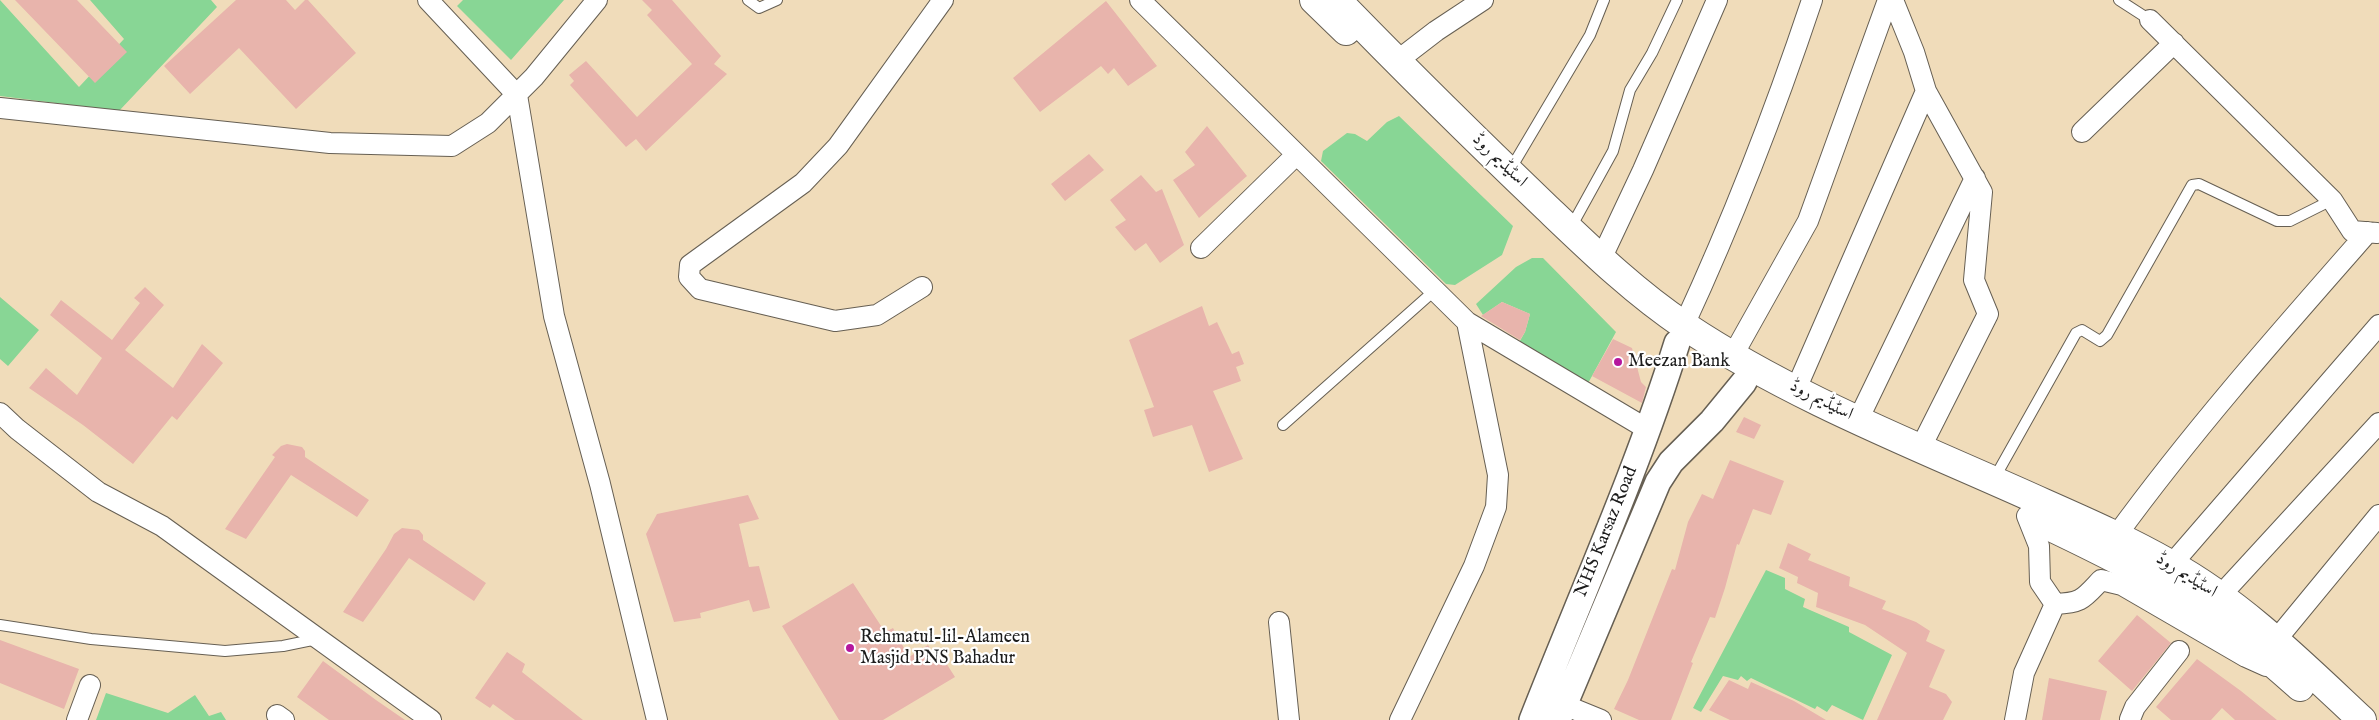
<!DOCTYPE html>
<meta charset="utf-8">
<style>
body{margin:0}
canvas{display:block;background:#f0dcba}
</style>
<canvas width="2379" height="720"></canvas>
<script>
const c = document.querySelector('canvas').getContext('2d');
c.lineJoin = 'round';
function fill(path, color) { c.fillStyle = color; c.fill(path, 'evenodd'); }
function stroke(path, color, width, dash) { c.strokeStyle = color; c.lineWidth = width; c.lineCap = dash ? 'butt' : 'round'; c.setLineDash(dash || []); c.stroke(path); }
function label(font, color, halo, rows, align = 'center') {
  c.font = font + ' "IM FELL English",Amiri,serif'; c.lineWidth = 4.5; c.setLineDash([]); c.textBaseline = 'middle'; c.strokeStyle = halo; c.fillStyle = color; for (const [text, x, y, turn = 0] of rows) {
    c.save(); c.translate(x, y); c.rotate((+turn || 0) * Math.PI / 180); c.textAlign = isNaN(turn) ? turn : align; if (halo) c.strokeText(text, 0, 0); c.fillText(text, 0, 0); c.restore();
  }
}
fill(new Path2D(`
 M 0,0 L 79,87 L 124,39 L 90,0 L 211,0 L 217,7 L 119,111 L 0,96 Z
 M 463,0 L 564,0 L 511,60 L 457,6 Z
 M 1399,116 L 1513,226 L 1502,255 L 1455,285 L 1446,284 L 1321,161 L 1323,151 L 1347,133 L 1355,134 L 1367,141 L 1387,122 Z
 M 1532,258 L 1543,258 L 1616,332 L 1586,387 L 1517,346 L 1525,332 L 1530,314 L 1502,302 L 1483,315 L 1476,304 L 1516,267 Z
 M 0,297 L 39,330 L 8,366 L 0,359 Z
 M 1766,570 L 1785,578 L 1785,589 L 1805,599 L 1803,607 L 1849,627 L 1849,632 L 1892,655 L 1863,720 L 1832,705 L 1827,712 L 1817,706 L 1815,709 L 1751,678 L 1747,681 L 1741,676 L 1738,680 L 1723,676 L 1701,712 L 1693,708 Z
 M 106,693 L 168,713 L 195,695 L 209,716 L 221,712 L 226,720 L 96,720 Z`), '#88d695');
fill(new Path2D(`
 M 15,0 L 77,0 L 127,52 L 95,83 Z
 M 236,0 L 286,0 L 295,10 L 305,0 L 308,0 L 356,53 L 296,109 L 239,48 L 190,94 L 164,66 Z
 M 642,0 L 672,0 L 721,56 L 714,64 L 727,74 L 646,151 L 636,139 L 626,147 L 570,85 L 574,81 L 569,75 L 586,61 L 637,117 L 692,64 L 647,15 L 652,10 Z
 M 1106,1 L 1157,66 L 1128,86 L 1114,68 L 1108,74 L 1101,66 L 1040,112 L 1013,78 Z
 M 1207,126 L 1247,176 L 1199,218 L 1173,180 L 1195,165 L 1185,152 Z
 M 1089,154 L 1104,170 L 1065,201 L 1051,184 Z
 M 1141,175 L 1156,192 L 1162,189 L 1184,245 L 1160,263 L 1146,243 L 1135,251 L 1115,227 L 1126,220 L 1110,200 Z
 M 145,287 L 164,305 L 125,350 L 173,388 L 202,344 L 223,363 L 177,420 L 172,416 L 133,464 L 83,425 L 29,388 L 46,368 L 77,395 L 102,358 L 50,315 L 61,300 L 112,340 L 140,303 L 134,298 Z
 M 1502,302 L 1530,314 L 1525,332 L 1520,340 L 1481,316 Z
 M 1202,306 L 1209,326 L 1217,322 L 1232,354 L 1239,351 L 1244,364 L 1236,367 L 1241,381 L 1213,391 L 1243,459 L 1209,472 L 1192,425 L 1153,437 L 1144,410 L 1154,407 L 1129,340 Z
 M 1613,339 L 1632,348 L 1641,382 L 1646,387 L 1642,403 L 1592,376 Z
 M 1744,417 L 1761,425 L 1754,439 L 1736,432 Z
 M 287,444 L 302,447 L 305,451 L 305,457 L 369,500 L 357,517 L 291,475 L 246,539 L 225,529 L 275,457 L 272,455 L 281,446 Z
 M 1730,460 L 1784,481 L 1771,515 L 1753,509 L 1739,545 L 1737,544 L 1725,588 L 1715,618 L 1710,617 L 1691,662 L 1693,663 L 1671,720 L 1639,720 L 1614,709 L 1628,680 L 1672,569 L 1675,570 L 1688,522 L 1702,494 L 1713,499 Z
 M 748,495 L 759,519 L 739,524 L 749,567 L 759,566 L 770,608 L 753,612 L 749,600 L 700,613 L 701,618 L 674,622 L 646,534 L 657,514 Z
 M 402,528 L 419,530 L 423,535 L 423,540 L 486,583 L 474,601 L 409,558 L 363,622 L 343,612 L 386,549 L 394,534 Z
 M 1788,543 L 1811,554 L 1808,560 L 1850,577 L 1849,586 L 1886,601 L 1882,609 L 1916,622 L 1930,631 L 1926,641 L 1945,650 L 1929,687 L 1946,694 L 1952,702 L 1943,720 L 1877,720 L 1907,653 L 1865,625 L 1816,607 L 1818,593 L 1797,583 L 1798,577 L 1779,568 Z
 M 853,583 L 885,632 L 893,628 L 909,657 L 928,645 L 934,655 L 939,652 L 955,677 L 883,720 L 839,720 L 782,626 Z
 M 2137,615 L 2171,643 L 2132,691 L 2098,661 Z
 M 0,640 L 79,669 L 64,709 L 0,683 Z
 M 507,652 L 525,664 L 522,672 L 583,720 L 515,720 L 493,704 L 490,708 L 475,698 Z
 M 2197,659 L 2241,691 L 2277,720 L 2235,720 L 2222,708 L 2211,720 L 2171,720 L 2156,707 Z
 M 323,661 L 376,700 L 405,720 L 329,720 L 297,697 Z
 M 2049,678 L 2107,691 L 2100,720 L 2042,720 Z
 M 1729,680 L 1748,689 L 1751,682 L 1794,701 L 1826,720 L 1730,720 L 1709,710 Z`), '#e8b4ac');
const service = new Path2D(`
 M 748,0 L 759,8 L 777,0
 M 2119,0 L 2150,20
 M 1510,170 L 1590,35 L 1604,0
 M 1570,229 L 1613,151 L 1630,90 L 1652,53 L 1677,0
 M 1283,425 L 1434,291
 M 1994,479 L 2076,333 L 2082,330 L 2100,341 L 2107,335 L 2192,185 L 2199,184 L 2277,221 L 2290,221 L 2332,200
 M 0,625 L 91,639 L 225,651 L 283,646 L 317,639`);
const minor = new Path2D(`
 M 428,0 L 517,95 L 554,316 L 600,484 L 657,720
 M 1140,0 L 1467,322 L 1647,429
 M 1893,0 L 1914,52 L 1926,91 L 1982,192 L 1974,280 L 1988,314 L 1921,447
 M 2150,20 L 2332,200 L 2352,231 L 2377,233
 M 1397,61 L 1436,31 L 1483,0
 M 0,108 L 330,143 L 452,146 L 488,123 L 534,77 L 597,0
 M 2082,132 L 2174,43
 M 1201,248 L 1296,155
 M 1602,257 L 1643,170 L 1717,0
 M 922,287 L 877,315 L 835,321 L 700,289 L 689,277 L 690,265 L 803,183 L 838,146 L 943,0
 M 1684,325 C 1733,219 1775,111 1812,0
 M 1733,355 L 1808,221 L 1888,0
 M 1796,389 L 1926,91
 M 0,413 L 17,429 L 98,492 L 162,526 L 431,720
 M 1858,420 L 1975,178
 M 2027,516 L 2039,546 L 2040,582 L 2055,604 C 2082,603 2083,599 2101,580 L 2122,585 L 2246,657 L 2266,666
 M 2116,536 C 2194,429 2281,331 2368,232
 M 2172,564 L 2379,325
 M 2220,596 L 2379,423
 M 1279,622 L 1289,720
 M 2276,640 L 2379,515
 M 1552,700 L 1601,720
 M 277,715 L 284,720
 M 2130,719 L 2135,707 L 2179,651
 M 77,720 L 90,685
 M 1400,720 L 1474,566 L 1496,507 L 1498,475 L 1467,322
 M 2015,720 L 2024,673 L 2055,604`);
const tertiary = new Path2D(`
 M 1532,720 C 1581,595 1637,471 1677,343
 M 1558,720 L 1658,482 L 1671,462 L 1712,421 L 1744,382`);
const primary = new Path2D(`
 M 1314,0 L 1346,31
 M 1337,0 C 1405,70 1475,139 1545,206 C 1589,248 1634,292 1685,326 C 1796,400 1923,448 2044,503 C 2087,522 2130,541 2170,564 C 2242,604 2302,664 2362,720
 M 2034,519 C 2091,546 2148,574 2202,608 C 2237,630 2269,660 2300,687`);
stroke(service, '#665f53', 12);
stroke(minor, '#665f53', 22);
stroke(tertiary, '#665f53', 28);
stroke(primary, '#665f53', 30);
stroke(service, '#fff', 10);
stroke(minor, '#fff', 20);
stroke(tertiary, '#fff', 25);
stroke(primary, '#fff', 28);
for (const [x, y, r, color] of [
 [1618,362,5,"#b5179e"],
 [850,648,5,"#b5179e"]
]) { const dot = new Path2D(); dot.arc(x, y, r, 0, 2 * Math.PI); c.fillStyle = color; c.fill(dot); stroke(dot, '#fff', 2); }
label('18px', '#1c1c1c', '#fff', [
 ["اسٹیڈیم روڈ",1499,161,44],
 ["اسٹیڈیم روڈ",1821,401,27],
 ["NHS Karsaz Road",1607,532,-68],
 ["اسٹیڈیم روڈ",2186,576,32]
]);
label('18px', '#1c1c1c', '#fff', [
 ["Meezan Bank",1628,362],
 ["Rehmatul-lil-Alameen",860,638],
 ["Masjid PNS Bahadur",860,659]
], 'left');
</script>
